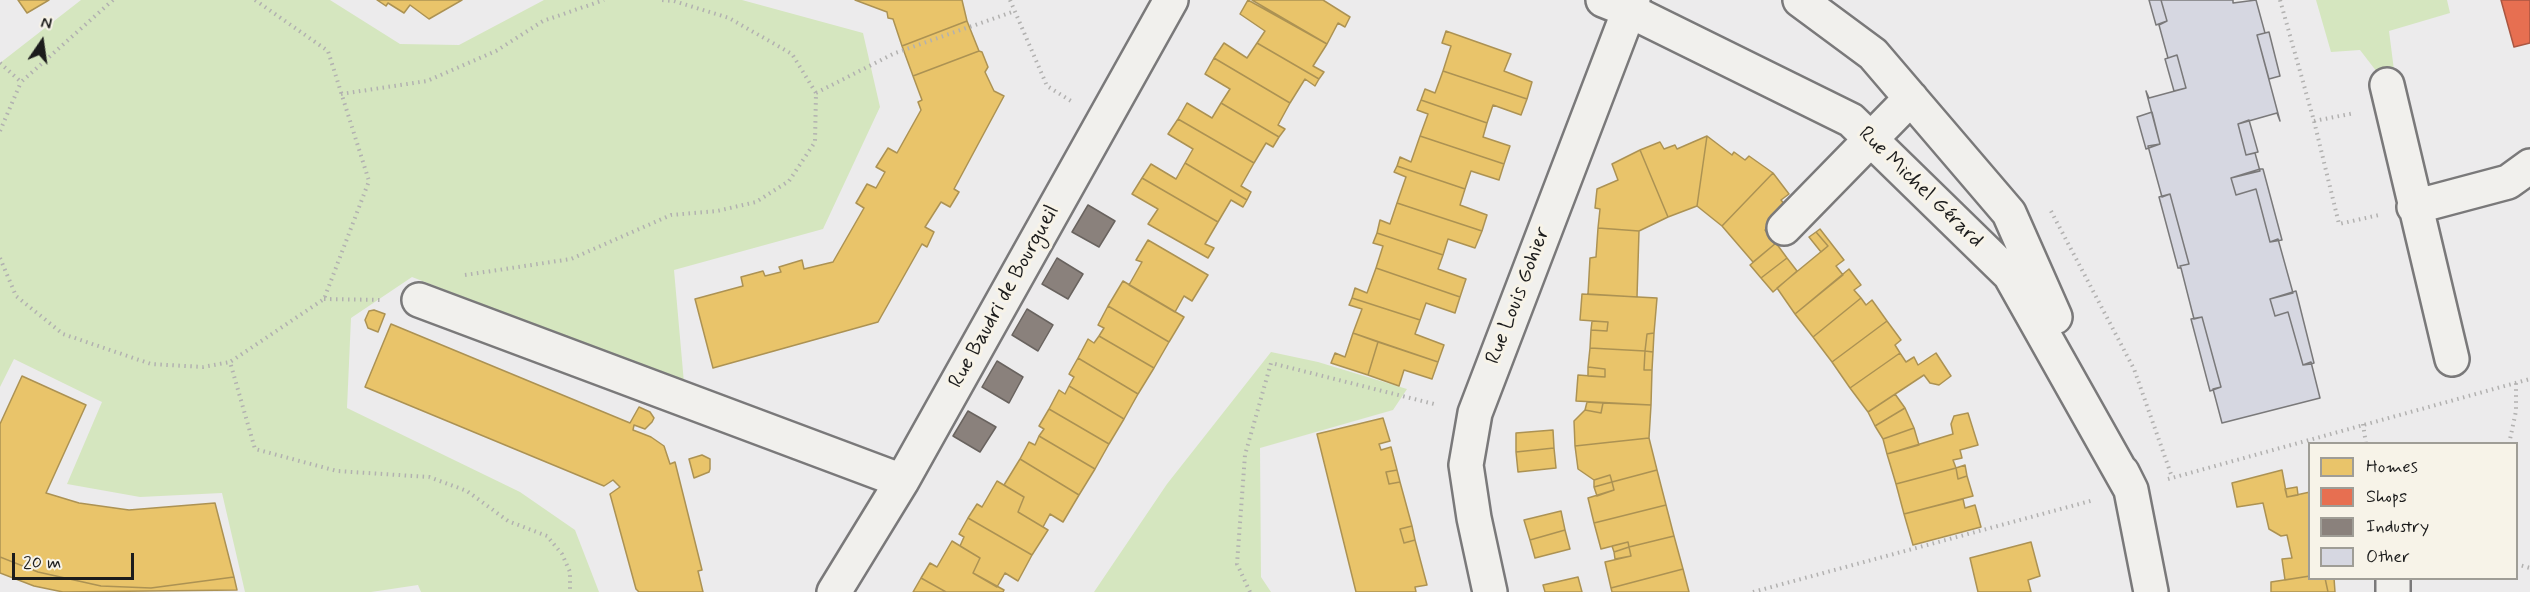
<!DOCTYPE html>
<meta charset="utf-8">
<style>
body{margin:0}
#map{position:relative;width:2530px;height:592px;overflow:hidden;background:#ecebec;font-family:Mynerve,sans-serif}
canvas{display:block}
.legend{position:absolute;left:2308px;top:442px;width:210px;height:138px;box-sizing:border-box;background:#f7f3e8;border:2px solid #9f9d96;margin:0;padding:8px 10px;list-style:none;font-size:18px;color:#1c1c1c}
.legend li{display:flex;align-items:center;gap:12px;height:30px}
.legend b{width:30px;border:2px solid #9f9d96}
.north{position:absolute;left:12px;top:12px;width:60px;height:60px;-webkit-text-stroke:4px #f7f3e8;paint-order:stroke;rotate:13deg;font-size:16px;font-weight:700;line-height:24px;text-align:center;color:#1c1c1c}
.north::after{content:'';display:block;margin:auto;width:21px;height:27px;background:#1c1c1c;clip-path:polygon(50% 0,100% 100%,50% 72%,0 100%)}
.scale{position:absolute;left:12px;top:553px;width:122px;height:27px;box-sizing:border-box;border:3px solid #1c1c1c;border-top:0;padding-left:8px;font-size:18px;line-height:21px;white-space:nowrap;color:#1c1c1c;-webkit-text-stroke:4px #f7f3e8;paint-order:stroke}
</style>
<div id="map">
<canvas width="2530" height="592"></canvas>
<ul class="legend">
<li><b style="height:16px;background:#e9c46a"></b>Homes</li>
<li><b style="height:16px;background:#e76f51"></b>Shops</li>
<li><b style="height:16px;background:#8a817c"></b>Industry</li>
<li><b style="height:16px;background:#d6d7e1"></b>Other</li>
</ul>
<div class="north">N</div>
<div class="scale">20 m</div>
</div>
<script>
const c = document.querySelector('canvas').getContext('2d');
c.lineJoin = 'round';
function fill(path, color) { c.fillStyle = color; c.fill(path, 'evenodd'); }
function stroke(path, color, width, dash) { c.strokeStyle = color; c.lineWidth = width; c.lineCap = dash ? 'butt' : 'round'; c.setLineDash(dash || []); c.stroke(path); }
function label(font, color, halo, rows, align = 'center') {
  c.font = font + ' Mynerve,sans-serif'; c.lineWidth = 6; c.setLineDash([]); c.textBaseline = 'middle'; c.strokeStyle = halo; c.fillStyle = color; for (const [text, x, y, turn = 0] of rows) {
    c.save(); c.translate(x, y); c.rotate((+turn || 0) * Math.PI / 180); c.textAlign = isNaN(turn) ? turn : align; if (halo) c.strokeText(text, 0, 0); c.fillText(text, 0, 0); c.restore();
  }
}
fill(new Path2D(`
 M 81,0 L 330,0 L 400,44 L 459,45 L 544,0 L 742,0 L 863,33 L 880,107 L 823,229 L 674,270 L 684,383 L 412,277 L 351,318 L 347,408 L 520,492 L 575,530 L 599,592 L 421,592 L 418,585 L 371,592 L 245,592 L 222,493 L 140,497 L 67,484 L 102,402 L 14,359 L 0,387 L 0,63 Z
 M 2316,0 L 2447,0 L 2450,13 L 2389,31 L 2395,78 L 2387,85 L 2360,50 L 2331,52 Z
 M 1271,352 L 1318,362 L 1407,389 L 1393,410 L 1260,448 L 1261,577 L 1271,592 L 1094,592 L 1167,484 Z`), '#d5e6bf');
const homes = new Path2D(`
 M 18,0 L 49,0 L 27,13 Z
 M 377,0 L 462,0 L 429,19 L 410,5 L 404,13 L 388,3 L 386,6 Z
 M 855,0 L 962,0 L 967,21 L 902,46 L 893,19 L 888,18 L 887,12 Z
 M 1248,0 L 1327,44 L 1313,66 L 1324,72 L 1319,79 L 1257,43 L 1265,31 L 1240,14 Z
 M 1252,0 L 1323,0 L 1350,17 L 1345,27 L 1338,23 L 1327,44 Z
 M 967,21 L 979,51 L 913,76 L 902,46 Z
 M 1446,31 L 1511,54 L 1504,71 L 1532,82 L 1527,99 L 1443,71 L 1451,46 L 1442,43 Z
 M 1224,43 L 1247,58 L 1257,43 L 1319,79 L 1315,86 L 1305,79 L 1290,103 L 1214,58 Z
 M 979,51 L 982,52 L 988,67 L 985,72 L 994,91 L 1004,96 L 954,189 L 959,192 L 950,207 L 941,202 L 925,227 L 934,232 L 927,247 L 922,244 L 878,322 L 713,368 L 695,299 L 743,286 L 741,277 L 763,271 L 765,276 L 781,272 L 779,267 L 802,260 L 804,269 L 833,262 L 864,208 L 856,203 L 867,184 L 876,188 L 885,172 L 876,167 L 888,148 L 897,153 L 921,110 L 918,102 L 922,100 L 913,76 Z
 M 1214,58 L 1290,103 L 1278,125 L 1285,129 L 1279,137 L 1221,103 L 1230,89 L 1205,74 Z
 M 1443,71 L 1527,99 L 1521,115 L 1493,105 L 1487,123 L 1421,100 L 1425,89 L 1435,93 Z
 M 1421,100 L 1487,123 L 1483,137 L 1510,146 L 1504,164 L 1420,136 L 1428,114 L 1417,110 Z
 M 1187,103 L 1212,118 L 1221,103 L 1279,137 L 1273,147 L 1266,143 L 1254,163 L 1178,119 Z
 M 1178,119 L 1254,163 L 1241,186 L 1251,192 L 1247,200 L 1185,163 L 1193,149 L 1168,134 Z
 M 1420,136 L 1504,164 L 1499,180 L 1471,171 L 1465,189 L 1397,166 L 1400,157 L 1411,162 Z
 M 1707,136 L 1697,206 L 1668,217 L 1640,150 L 1660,142 L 1664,149 L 1675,145 L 1677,149 Z
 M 1707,136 L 1732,155 L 1734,152 L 1745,160 L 1749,156 L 1773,173 L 1722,226 L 1697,206 Z
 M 1640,150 L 1668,217 L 1639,231 L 1598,228 L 1600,209 L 1595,208 L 1597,189 L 1618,180 L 1612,164 Z
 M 1185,163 L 1247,200 L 1243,207 L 1231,200 L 1218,222 L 1142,178 L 1151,164 L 1176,179 Z
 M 1397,166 L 1465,189 L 1460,205 L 1487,215 L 1482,231 L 1397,203 L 1406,177 L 1394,172 Z
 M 1773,173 L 1789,194 L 1781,200 L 1789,210 L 1765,230 L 1776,243 L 1753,262 L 1722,226 Z
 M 1142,178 L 1218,222 L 1205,244 L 1214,248 L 1208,258 L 1148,224 L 1158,209 L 1132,194 Z
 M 1397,203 L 1482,231 L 1475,248 L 1448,239 L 1443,255 L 1377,233 L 1380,220 L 1390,224 Z
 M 1598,228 L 1639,231 L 1637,297 L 1588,294 L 1590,258 L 1596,257 Z
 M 1820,229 L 1844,260 L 1836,266 L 1843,275 L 1795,314 L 1777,288 L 1828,246 L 1816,232 Z
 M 1816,232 L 1828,246 L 1821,252 L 1809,237 Z
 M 1377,233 L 1443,255 L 1438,269 L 1466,279 L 1460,297 L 1376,268 L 1383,246 L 1373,243 Z
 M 1148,240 L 1208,275 L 1192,301 L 1184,296 L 1175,312 L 1129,285 L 1142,262 L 1136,260 Z
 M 1776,243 L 1787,258 L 1761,278 L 1750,265 Z
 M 1787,258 L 1797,271 L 1773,292 L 1761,278 Z
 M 1376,268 L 1460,297 L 1455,313 L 1426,303 L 1420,320 L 1352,298 L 1355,288 L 1367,293 Z
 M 1849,269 L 1861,285 L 1854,290 L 1861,298 L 1813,337 L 1795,314 Z
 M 1123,281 L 1184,317 L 1169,342 L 1108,306 Z
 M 1582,294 L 1657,298 L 1654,333 L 1647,334 L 1645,351 L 1590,348 L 1591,330 L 1607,331 L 1608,322 L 1580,320 Z
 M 1352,298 L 1420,320 L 1415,334 L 1444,345 L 1438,362 L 1353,333 L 1362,309 L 1349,305 Z
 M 1861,298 L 1866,305 L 1872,300 L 1887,321 L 1832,362 L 1813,337 Z
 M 1108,306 L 1169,342 L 1154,368 L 1099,336 L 1104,328 L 1098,325 Z
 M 374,310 L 385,314 L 378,332 L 368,328 L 365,320 L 369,311 Z
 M 1592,321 L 1608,322 L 1607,331 L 1591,330 Z
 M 1887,321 L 1901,340 L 1895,345 L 1900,353 L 1850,388 L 1832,362 Z
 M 391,324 L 630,423 L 639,407 L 650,412 L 654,418 L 652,422 L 645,429 L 634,425 L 633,430 L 651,437 L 664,446 L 670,464 L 675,462 L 702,570 L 698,571 L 703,592 L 639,592 L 636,589 L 610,494 L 620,487 L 613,480 L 604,486 L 365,387 Z
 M 1353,333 L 1378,342 L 1368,375 L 1331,363 L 1335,353 L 1345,357 Z
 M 1654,333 L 1653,352 L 1645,351 L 1647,334 Z
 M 1099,336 L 1154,368 L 1138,394 L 1078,358 L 1088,339 L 1094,343 Z
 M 1378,342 L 1438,362 L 1432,379 L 1404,370 L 1399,386 L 1368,375 Z
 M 1590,348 L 1645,351 L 1644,370 L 1652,370 L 1651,405 L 1576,401 L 1578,375 L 1605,377 L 1605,369 L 1588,367 Z
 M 1645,351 L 1653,352 L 1652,370 L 1644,370 Z
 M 1900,353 L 1906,362 L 1914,357 L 1918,365 L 1936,353 L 1951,376 L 1939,385 L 1930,383 L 1924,375 L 1868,412 L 1850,388 Z
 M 1078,358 L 1138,394 L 1124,419 L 1069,386 L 1074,377 L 1069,374 Z
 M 1588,367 L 1605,369 L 1605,377 L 1588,376 Z
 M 22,376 L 86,405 L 46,493 L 79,503 L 129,510 L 215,503 L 234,577 L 151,588 L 101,586 L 38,572 L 0,557 L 0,424 Z
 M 1069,386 L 1124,419 L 1109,444 L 1049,409 L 1059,390 L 1065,394 Z
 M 1895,394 L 1905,408 L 1875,426 L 1868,412 Z
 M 1587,402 L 1603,403 L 1601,413 L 1585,410 Z
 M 1603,403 L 1651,405 L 1649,438 L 1575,446 L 1574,421 L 1585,410 L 1601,413 Z
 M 1905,408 L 1914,428 L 1883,439 L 1875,426 Z
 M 1049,409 L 1109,444 L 1095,469 L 1039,436 L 1044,429 L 1039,426 Z
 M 1968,413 L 1978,445 L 1960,450 L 1962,458 L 1953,460 L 1956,468 L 1896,484 L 1887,454 L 1953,434 L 1951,424 L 1954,416 Z
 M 1383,418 L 1390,441 L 1379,444 L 1381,450 L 1391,447 L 1397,470 L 1386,472 L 1389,484 L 1400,482 L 1412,526 L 1400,529 L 1404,543 L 1415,540 L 1427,585 L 1415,587 L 1416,592 L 1356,592 L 1317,434 Z
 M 1914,428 L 1919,445 L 1887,454 L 1883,439 Z
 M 1553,430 L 1554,448 L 1516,452 L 1516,433 Z
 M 1039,436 L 1095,469 L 1079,495 L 1020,459 L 1029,442 L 1035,445 Z
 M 1649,438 L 1657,470 L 1612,482 L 1610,475 L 1594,480 L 1578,469 L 1575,446 Z
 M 1554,448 L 1556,468 L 1518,472 L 1516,452 Z
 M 702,455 L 710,459 L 710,469 L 709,472 L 694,478 L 689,459 Z
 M 1020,459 L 1079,495 L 1063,522 L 1050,514 L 1043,527 L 1018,512 L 1024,497 L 1004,485 Z
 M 1965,465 L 1967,476 L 1958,479 L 1956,468 Z
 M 1956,468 L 1958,479 L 1967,476 L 1973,496 L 1904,514 L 1896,484 Z
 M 1397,470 L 1400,482 L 1389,484 L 1386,472 Z
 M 1657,470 L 1666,505 L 1594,523 L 1588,498 L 1614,490 L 1612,482 Z
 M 2282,470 L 2287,497 L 2310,492 L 2310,576 L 2285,580 L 2282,559 L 2292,558 L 2287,535 L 2281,536 L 2269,529 L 2263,503 L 2237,507 L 2232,483 Z
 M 1610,475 L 1612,482 L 1594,487 L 1594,480 Z
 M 997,481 L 1024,497 L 1018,512 L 1048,530 L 1032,555 L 968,518 L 977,504 L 982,507 Z
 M 1612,482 L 1614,490 L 1597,496 L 1594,487 Z
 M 2297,487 L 2298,495 L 2287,497 L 2285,489 Z
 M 1963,499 L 1965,508 L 1975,505 L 1981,527 L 1913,545 L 1904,514 Z
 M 1666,505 L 1674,536 L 1629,547 L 1628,542 L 1601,549 L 1594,523 Z
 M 1561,511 L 1565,530 L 1530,540 L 1524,520 Z
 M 968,518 L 1032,555 L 1018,581 L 1005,573 L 997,587 L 973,573 L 980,558 L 960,546 L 964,537 L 959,534 Z
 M 1412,526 L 1415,540 L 1404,543 L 1400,529 Z
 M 1565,530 L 1570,549 L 1535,558 L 1530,540 Z
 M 1674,536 L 1683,569 L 1611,588 L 1605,562 L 1631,556 L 1629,547 Z
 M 952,541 L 980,558 L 973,573 L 1004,590 L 1003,592 L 946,592 L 921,578 L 930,563 L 937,567 Z
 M 1628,542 L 1629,547 L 1614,552 L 1612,546 Z
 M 2031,542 L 2040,576 L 2028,580 L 2031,592 L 1978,592 L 1970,558 Z
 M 1629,547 L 1631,556 L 1615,559 L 1614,552 Z
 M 0,557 L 38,572 L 101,586 L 151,588 L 234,577 L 237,590 L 63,592 L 34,586 L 0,573 Z
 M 1683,569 L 1689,592 L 1612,592 L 1611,588 Z
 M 2310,576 L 2310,578 L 2325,578 L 2328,592 L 2271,592 L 2271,582 Z
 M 1578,577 L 1582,592 L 1545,592 L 1543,585 Z
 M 921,578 L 946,592 L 913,592 Z
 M 2325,578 L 2334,578 L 2335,592 L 2328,592 Z`);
fill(homes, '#e9c46a');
stroke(homes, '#ac9253', 1.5);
const shops = new Path2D(`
 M 2501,0 L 2530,0 L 2530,43 L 2514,47 Z`);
fill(shops, '#e76f51');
stroke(shops, '#aa5641', 1.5);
const industry = new Path2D(`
 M 1088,205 L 1115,221 L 1099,247 L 1072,232 Z
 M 1057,258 L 1083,274 L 1068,299 L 1042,284 Z
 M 1027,309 L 1053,325 L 1038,351 L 1012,335 Z
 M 997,361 L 1023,377 L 1009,403 L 982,387 Z
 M 968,411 L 996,427 L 980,452 L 953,436 Z`);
fill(industry, '#8a817c');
stroke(industry, '#69635f', 1.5);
const building = new Path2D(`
 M 2149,0 L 2161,0 L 2167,21 L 2156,25 Z
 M 2161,0 L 2233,0 L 2233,3 L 2256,0 L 2265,33 L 2257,35 L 2280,121 L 2277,113 L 2238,124 L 2246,155 L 2255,153 L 2260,171 L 2231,178 L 2236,195 L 2256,189 L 2270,242 L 2278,239 L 2293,293 L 2270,299 L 2275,316 L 2288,312 L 2303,365 L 2311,362 L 2320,398 L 2222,423 L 2213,389 L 2221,387 L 2202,317 L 2194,319 L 2181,268 L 2180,266 L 2189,264 L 2170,194 L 2162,197 L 2148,146 L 2160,144 L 2146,91 L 2149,98 L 2186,88 L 2177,55 L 2168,58 L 2159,25 L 2167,21 Z
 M 2269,32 L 2280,76 L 2269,79 L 2257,35 Z
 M 2177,55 L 2186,88 L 2174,91 L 2165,59 Z
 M 2152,112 L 2160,144 L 2146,149 L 2137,117 Z
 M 2249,120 L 2258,152 L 2246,155 L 2238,124 Z
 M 2260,169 L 2263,169 L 2282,240 L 2270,242 L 2256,189 L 2236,195 L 2231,178 Z
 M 2170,194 L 2189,264 L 2180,266 L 2181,268 L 2178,268 L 2159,197 Z
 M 2296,291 L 2314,363 L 2311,364 L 2303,365 L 2288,312 L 2275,316 L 2270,299 Z
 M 2202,317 L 2221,387 L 2210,391 L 2191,319 Z`);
fill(building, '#d6d7e1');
stroke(building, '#7a797a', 1.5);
const minor = new Path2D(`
 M 1603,0 L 1628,10 L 1851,120 L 2010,275 L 2131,490
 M 1800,0 L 1873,54 L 2009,213 L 2055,317
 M 2387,85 L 2452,359
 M 2414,207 L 2508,182 L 2530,166
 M 1784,228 L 1911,98
 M 419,300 L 902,481
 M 2122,472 L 2131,490 L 2151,592
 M 2393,578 L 2393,592
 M 834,592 L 902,481 L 1171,0
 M 1490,592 L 1474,518 L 1466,465 L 1475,413 L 1633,0`);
stroke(minor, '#7a797a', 38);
stroke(new Path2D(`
 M 255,0 L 328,51 L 369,181 L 324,299 L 230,362 L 255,449 L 337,471 L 429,477 L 467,491 L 508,521 L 547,536 L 562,554 L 570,572 L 570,592
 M 1010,0 L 1047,86 L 1071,101
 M 2280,0 L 2314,121 L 2339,224 L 2379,215
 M 0,63 L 21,82 L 113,0
 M 816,93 L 895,53 L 1015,11
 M 341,94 L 427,81 L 496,51 L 543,21 L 604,0
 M 2314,121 L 2355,113
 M 0,131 L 21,82
 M 2051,211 L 2134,369 L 2172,477
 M 0,258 L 16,296 L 63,334 L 151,364 L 203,367 L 230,362
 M 465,275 L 571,259 L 671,215 L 717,211 L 756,202 L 789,181 L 815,142 L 816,93 L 792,54 L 729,18 L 674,1 L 662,0
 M 324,299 L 383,300
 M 2363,424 L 2366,444
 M 2509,444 L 2516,411 L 2516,383
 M 2168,479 L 2530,379
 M 2516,564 L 2530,568
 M 1250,592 L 1237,564 L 1245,455 L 1271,363 L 1438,405
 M 1753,592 L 2094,500`), '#b2b1b0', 4, [1.5, 4.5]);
stroke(minor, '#f1f0ed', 33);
label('21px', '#1c1c1c', '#f7f3e8', [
 ["Rue Michel Gérard",1920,188,44],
 ["Rue Louis Gohier",1519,296,-69],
 ["Rue Baudri de Bourgueil",1005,297,-61]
]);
</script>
